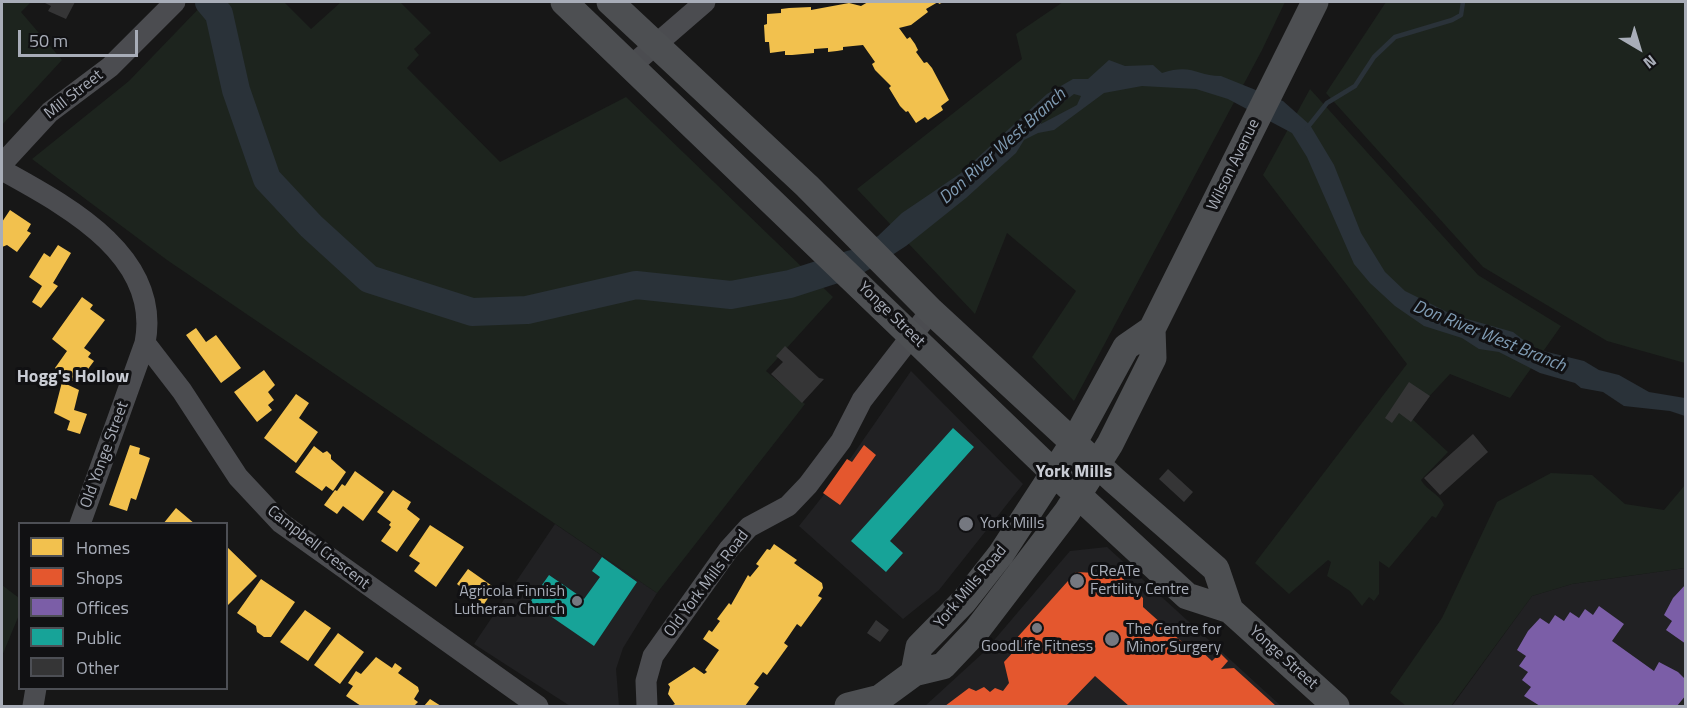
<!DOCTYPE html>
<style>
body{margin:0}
#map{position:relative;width:1687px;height:708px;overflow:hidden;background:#171717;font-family:"Titillium Web",sans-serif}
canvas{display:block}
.frame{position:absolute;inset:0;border:3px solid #a8adb8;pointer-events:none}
.legend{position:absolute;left:18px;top:522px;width:210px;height:168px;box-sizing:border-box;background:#111113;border:2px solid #4d4f55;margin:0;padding:8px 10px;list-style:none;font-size:18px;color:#a8adb8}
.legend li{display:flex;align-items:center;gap:12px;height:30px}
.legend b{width:30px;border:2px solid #4d4f55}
.north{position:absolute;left:1609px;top:18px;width:60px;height:60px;-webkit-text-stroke:4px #111113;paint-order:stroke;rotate:142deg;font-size:16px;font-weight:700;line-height:24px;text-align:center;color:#a8adb8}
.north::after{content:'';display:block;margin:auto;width:21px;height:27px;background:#a8adb8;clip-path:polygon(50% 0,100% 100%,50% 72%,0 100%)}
.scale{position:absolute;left:18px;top:30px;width:120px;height:27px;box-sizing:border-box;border:3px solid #a8adb8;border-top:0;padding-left:8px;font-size:18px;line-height:21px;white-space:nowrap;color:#a8adb8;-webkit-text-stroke:4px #111113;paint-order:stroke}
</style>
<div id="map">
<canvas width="1687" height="708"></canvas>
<div class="frame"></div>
<ul class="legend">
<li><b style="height:16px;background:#f2c14e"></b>Homes</li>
<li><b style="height:16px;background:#e4572e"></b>Shops</li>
<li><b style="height:16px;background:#7b5ea7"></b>Offices</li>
<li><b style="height:16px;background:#17a398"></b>Public</li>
<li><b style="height:16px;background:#353536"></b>Other</li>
</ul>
<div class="north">N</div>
<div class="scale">50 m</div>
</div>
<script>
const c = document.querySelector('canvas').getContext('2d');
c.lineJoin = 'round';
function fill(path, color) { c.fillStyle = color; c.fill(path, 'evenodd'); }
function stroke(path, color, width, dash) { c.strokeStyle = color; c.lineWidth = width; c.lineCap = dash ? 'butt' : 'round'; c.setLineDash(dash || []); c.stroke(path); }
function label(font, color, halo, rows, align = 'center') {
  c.font = font + ' "Titillium Web",sans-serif'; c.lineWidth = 6; c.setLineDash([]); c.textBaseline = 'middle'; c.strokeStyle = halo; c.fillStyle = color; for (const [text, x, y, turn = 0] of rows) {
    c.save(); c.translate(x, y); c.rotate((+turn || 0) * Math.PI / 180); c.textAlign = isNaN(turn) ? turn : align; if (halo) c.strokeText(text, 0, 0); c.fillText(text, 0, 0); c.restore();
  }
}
fill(new Path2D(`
 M 911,371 L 1023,484 L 939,590 L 903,619 L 799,526 L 834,482 Z
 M 555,524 L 657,593 L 623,648 L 616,669 L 619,706 L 570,706 L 474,644 Z
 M 1107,547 L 1281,706 L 925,706 L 984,652 L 1070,551 Z
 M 1685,568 L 1685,706 L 1452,706 L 1532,596 L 1572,584 Z`), '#212123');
fill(new Path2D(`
 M 2,2 L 31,2 L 21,12 L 62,60 L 2,125 Z
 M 205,2 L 284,2 L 311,29 L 341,2 L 400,2 L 431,33 L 414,49 L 419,55 L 407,68 L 500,162 L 626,97 L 833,297 L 766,371 L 805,404 L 657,593 L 167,260 L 32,159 L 129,81 Z
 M 1063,2 L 1285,2 L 1262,50 L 1074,401 L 1032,357 L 1076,291 L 1007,233 L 975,314 L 857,189 L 1022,59 L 1016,34 Z
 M 1386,2 L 1685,2 L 1685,363 L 1607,341 L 1483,267 L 1326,93 Z
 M 1310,89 L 1478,275 L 1561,326 L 1510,398 L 1450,374 L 1410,417 L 1448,452 L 1421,480 C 1427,491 1440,494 1444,505 L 1436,518 L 1432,516 L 1389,568 L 1379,561 L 1379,594 L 1374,601 L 1369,597 L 1362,606 L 1350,591 L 1327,576 L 1331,562 L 1328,560 L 1289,594 L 1255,563 L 1407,364 L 1263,175 Z
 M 1551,473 L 1592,475 L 1625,504 L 1664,510 L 1685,485 L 1685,568 L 1572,584 L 1532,596 L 1451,706 L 1406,706 L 1390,693 L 1442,618 L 1497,502 Z
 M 2,585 L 19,598 L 19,615 L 2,656 Z`), '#1d241e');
fill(new Path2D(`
 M 1109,60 L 1125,66 L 1153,65 L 1162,73 C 1192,63 1197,76 1221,76 L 1283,101 L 1310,125 L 1334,165 L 1361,233 L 1385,272 L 1405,291 L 1453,315 L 1513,332 L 1535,349 L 1584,361 L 1599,370 L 1619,375 L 1649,392 L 1685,398 L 1685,416 L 1670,411 L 1624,406 L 1603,392 L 1581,388 L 1575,383 L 1540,373 L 1499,352 L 1479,349 L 1462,338 L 1424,326 L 1395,306 L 1370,283 L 1354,264 L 1307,157 L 1292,133 L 1228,99 L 1196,89 L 1142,86 L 1104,93 L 1054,130 L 1038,133 L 1024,140 L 1016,153 L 966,198 L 906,246 L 880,263 L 856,277 L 815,276 L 840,256 L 878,236 L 902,213 L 961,173 L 1047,94 L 1073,79 L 1088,79 ZM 1074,94 L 1081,96 L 1077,105 L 1041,124 L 1042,118 Z`), '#2a3239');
fill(new Path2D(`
 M 868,2 L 944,2 L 939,4 L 938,2 L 926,9 L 928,12 L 911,25 L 899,28 L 907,39 L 910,37 L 915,44 L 918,50 L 916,52 L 924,63 L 927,62 L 932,68 L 949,100 L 941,106 L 943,110 L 928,120 L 925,117 L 916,123 L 908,111 L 906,112 L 900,106 L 889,88 L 891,86 L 875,70 L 872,64 L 875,62 L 863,45 L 843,47 L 843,50 L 837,51 L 828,52 L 828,48 L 814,49 L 814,53 L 792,55 L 785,55 L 785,51 L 770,53 L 769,42 L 765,42 L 764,25 L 767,24 L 767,14 L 781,13 L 781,9 L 789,8 L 811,7 L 811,10 L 849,3 L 861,6 Z
 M 10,210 L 31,224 L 27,231 L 31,233 L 17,252 L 7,245 L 2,247 L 2,222 Z
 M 58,245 L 71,253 L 53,283 L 58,286 L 41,308 L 32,302 L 42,286 L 29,277 L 44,253 L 50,257 Z
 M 82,297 L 93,305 L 90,309 L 105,320 L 84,348 L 91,353 L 88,357 L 94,361 L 77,384 L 55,368 L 67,351 L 52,339 Z
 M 196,328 L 206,342 L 216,335 L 241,368 L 221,383 L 186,335 Z
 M 264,370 L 275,385 L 268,392 L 274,400 L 268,405 L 272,410 L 257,422 L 234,392 Z
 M 62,382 L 79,390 L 74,410 L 87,414 L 80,434 L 67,430 L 70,421 L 54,413 Z
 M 296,394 L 309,403 L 299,418 L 318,432 L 296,463 L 264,438 Z
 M 130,445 L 140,448 L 139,454 L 150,458 L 136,500 L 131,498 L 127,511 L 109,505 Z
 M 314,446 L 323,453 L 327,451 L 331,455 L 331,459 L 346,472 L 333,491 L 326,486 L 322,491 L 295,472 Z
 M 355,471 L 384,492 L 363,521 L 343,506 L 337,514 L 324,505 L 335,490 L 337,491 L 342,484 L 345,486 Z
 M 393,490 L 411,502 L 407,509 L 420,519 L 397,552 L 381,541 L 391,527 L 389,525 L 391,522 L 377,512 Z
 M 176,508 L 195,524 L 163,524 Z
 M 430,525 L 464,547 L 436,587 L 414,571 L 420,563 L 409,556 Z
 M 774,544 L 797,560 L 794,563 L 822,583 L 823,588 L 818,596 L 822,598 L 801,627 L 797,624 L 784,643 L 788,646 L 767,675 L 763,672 L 754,684 L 759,687 L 745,706 L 671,706 L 675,704 L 668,694 L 670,687 L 668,684 L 694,667 L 704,674 L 707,672 L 705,670 L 719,650 L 703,639 L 709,630 L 712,632 L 720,621 L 717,619 L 729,603 L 731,605 L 748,575 L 750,577 L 759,566 L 756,564 L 767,549 L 770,550 Z
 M 226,546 L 257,576 L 228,605 L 226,604 Z
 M 468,569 L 495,588 L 482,607 L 461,592 L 463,589 L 457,584 Z
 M 261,579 L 295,602 L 271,637 L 264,637 L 257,632 L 256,626 L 237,613 Z
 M 305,610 L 331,628 L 308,661 L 280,642 Z
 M 338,633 L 364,652 L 340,684 L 314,665 Z
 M 376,657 L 392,668 L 395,663 L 402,668 L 398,673 L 418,687 L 419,691 L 414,699 L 418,702 L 414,706 L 361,706 L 346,696 L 353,686 L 348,683 L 356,671 L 361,674 Z
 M 430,699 L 441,706 L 424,706 Z`), '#f2c14e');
fill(new Path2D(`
 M 864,445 L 876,455 L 840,505 L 823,493 L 847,459 L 852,462 Z
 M 1101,570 L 1111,577 L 1120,576 L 1143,598 L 1143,607 L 1191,650 L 1199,649 L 1212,661 L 1220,653 L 1228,661 L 1221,669 L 1234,668 L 1276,706 L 1129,706 L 1095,676 L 1066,706 L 945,706 L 969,688 L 976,691 L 984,687 L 990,692 L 995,688 L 1003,691 L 1009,683 L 1004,662 L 1015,650 L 1012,645 L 1015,640 L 1076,572 L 1096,573 Z`), '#e4572e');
fill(new Path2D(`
 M 1686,584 L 1686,644 L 1666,630 L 1672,621 L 1664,615 L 1673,598 Z
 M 1599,606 L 1624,624 L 1612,641 L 1654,671 L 1659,662 L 1678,672 L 1686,680 L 1686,695 L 1677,706 L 1540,706 L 1524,696 L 1531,687 L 1522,680 L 1528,672 L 1519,666 L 1526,656 L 1517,650 L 1528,631 L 1540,618 L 1549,624 L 1555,615 L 1564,621 L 1570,612 L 1579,618 L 1585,609 L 1593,615 Z`), '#7b5ea7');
fill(new Path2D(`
 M 953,428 L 974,447 L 890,541 L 903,553 L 886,572 L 851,541 Z
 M 602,557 L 637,582 L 594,646 L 530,602 L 549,575 L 584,599 L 600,577 L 592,571 Z`), '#17a398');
stroke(new Path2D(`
 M 1307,128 L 1327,103 L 1355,86 L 1374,57 L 1395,37 L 1452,20 L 1461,15 L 1463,2`), '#2a3239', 4.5);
stroke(new Path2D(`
 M 209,2 L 219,14 L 236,90 L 267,179 L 311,226 L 369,279 L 472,312 L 527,310 L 636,285 L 731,295 L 790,284 L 852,264`), '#2a3239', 28);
fill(new Path2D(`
 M 43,2 L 75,2 L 66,19 L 48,11 L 51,6 Z
 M 785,346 L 819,378 L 824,379 L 802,403 L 771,374 L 783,362 L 776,356 Z
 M 1409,382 L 1430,396 L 1411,422 L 1399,413 L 1392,423 L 1385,418 Z
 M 1473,434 L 1488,452 L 1440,495 L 1424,478 Z
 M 1168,469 L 1193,492 L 1184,502 L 1159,479 Z
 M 876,620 L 889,630 L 880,642 L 867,633 Z`), '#353536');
stroke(new Path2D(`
 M 631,66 L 705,2
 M 2,164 L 50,112 L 110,67 L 175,2
 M 2,170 C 65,205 162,255 145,343 L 80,524
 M 145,343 L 182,391 L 238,477 L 281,523 L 538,706
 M 33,706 L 36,688
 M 647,706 L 646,681 L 653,656 L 729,549 L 749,527 L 788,506 L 808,485 L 841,441 L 862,400 L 931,311`), '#4b4c50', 21);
stroke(new Path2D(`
 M 564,2 L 1054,473 L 1187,596 L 1230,610 L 1336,706
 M 610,2 L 807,186 L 931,311 L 1114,480 L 1216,569 L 1230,610
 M 914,673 L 919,647 L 964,601 L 1001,554 L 1074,442 L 1126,347 L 1152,329 L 1315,2
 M 848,706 L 880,698
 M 875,706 L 880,698 L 914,673 L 943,666 L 977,630 L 1067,512 L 1110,444 L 1153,358 L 1152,329`), '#4d4f52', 27);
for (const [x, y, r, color] of [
 [966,524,8,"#757880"],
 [1077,581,8,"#757880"],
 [577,601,6,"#757880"],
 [1037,628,6,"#757880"],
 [1112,639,8,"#757880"]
]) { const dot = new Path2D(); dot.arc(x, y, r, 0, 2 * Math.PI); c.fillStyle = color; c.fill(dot); stroke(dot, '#111113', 2); }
label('16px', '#a8adb8', '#111113', [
 ["Mill Street",74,95,-38],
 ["Wilson Avenue",1234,165,-64],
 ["Yonge Street",891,315,44],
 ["Old Yonge Street",105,455,-70],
 ["Campbell Crescent",318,548,38],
 ["Old York Mills Road",707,584,-53],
 ["York Mills Road",971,587,-50],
 ["Yonge Street",1283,658,42]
]);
label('16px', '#a8adb8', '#111113', [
 ["York Mills",980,524],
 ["CReATe",1090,572],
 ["Fertility Centre",1090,590],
 ["Agricola Finnish",565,592,"right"],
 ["Lutheran Church",565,610,"right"],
 ["The Centre for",1126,630],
 ["Minor Surgery",1126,648],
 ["GoodLife Fitness",1037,647,"center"]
], 'left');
label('italic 18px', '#7f9bb3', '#111113', [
 ["Don River West Branch",1003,147,-42],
 ["Don River West Branch",1489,337,22]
]);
label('bold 18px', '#c9ccd4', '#111113', [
 ["Hogg's Hollow",73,378],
 ["York Mills",1074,473]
]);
</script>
